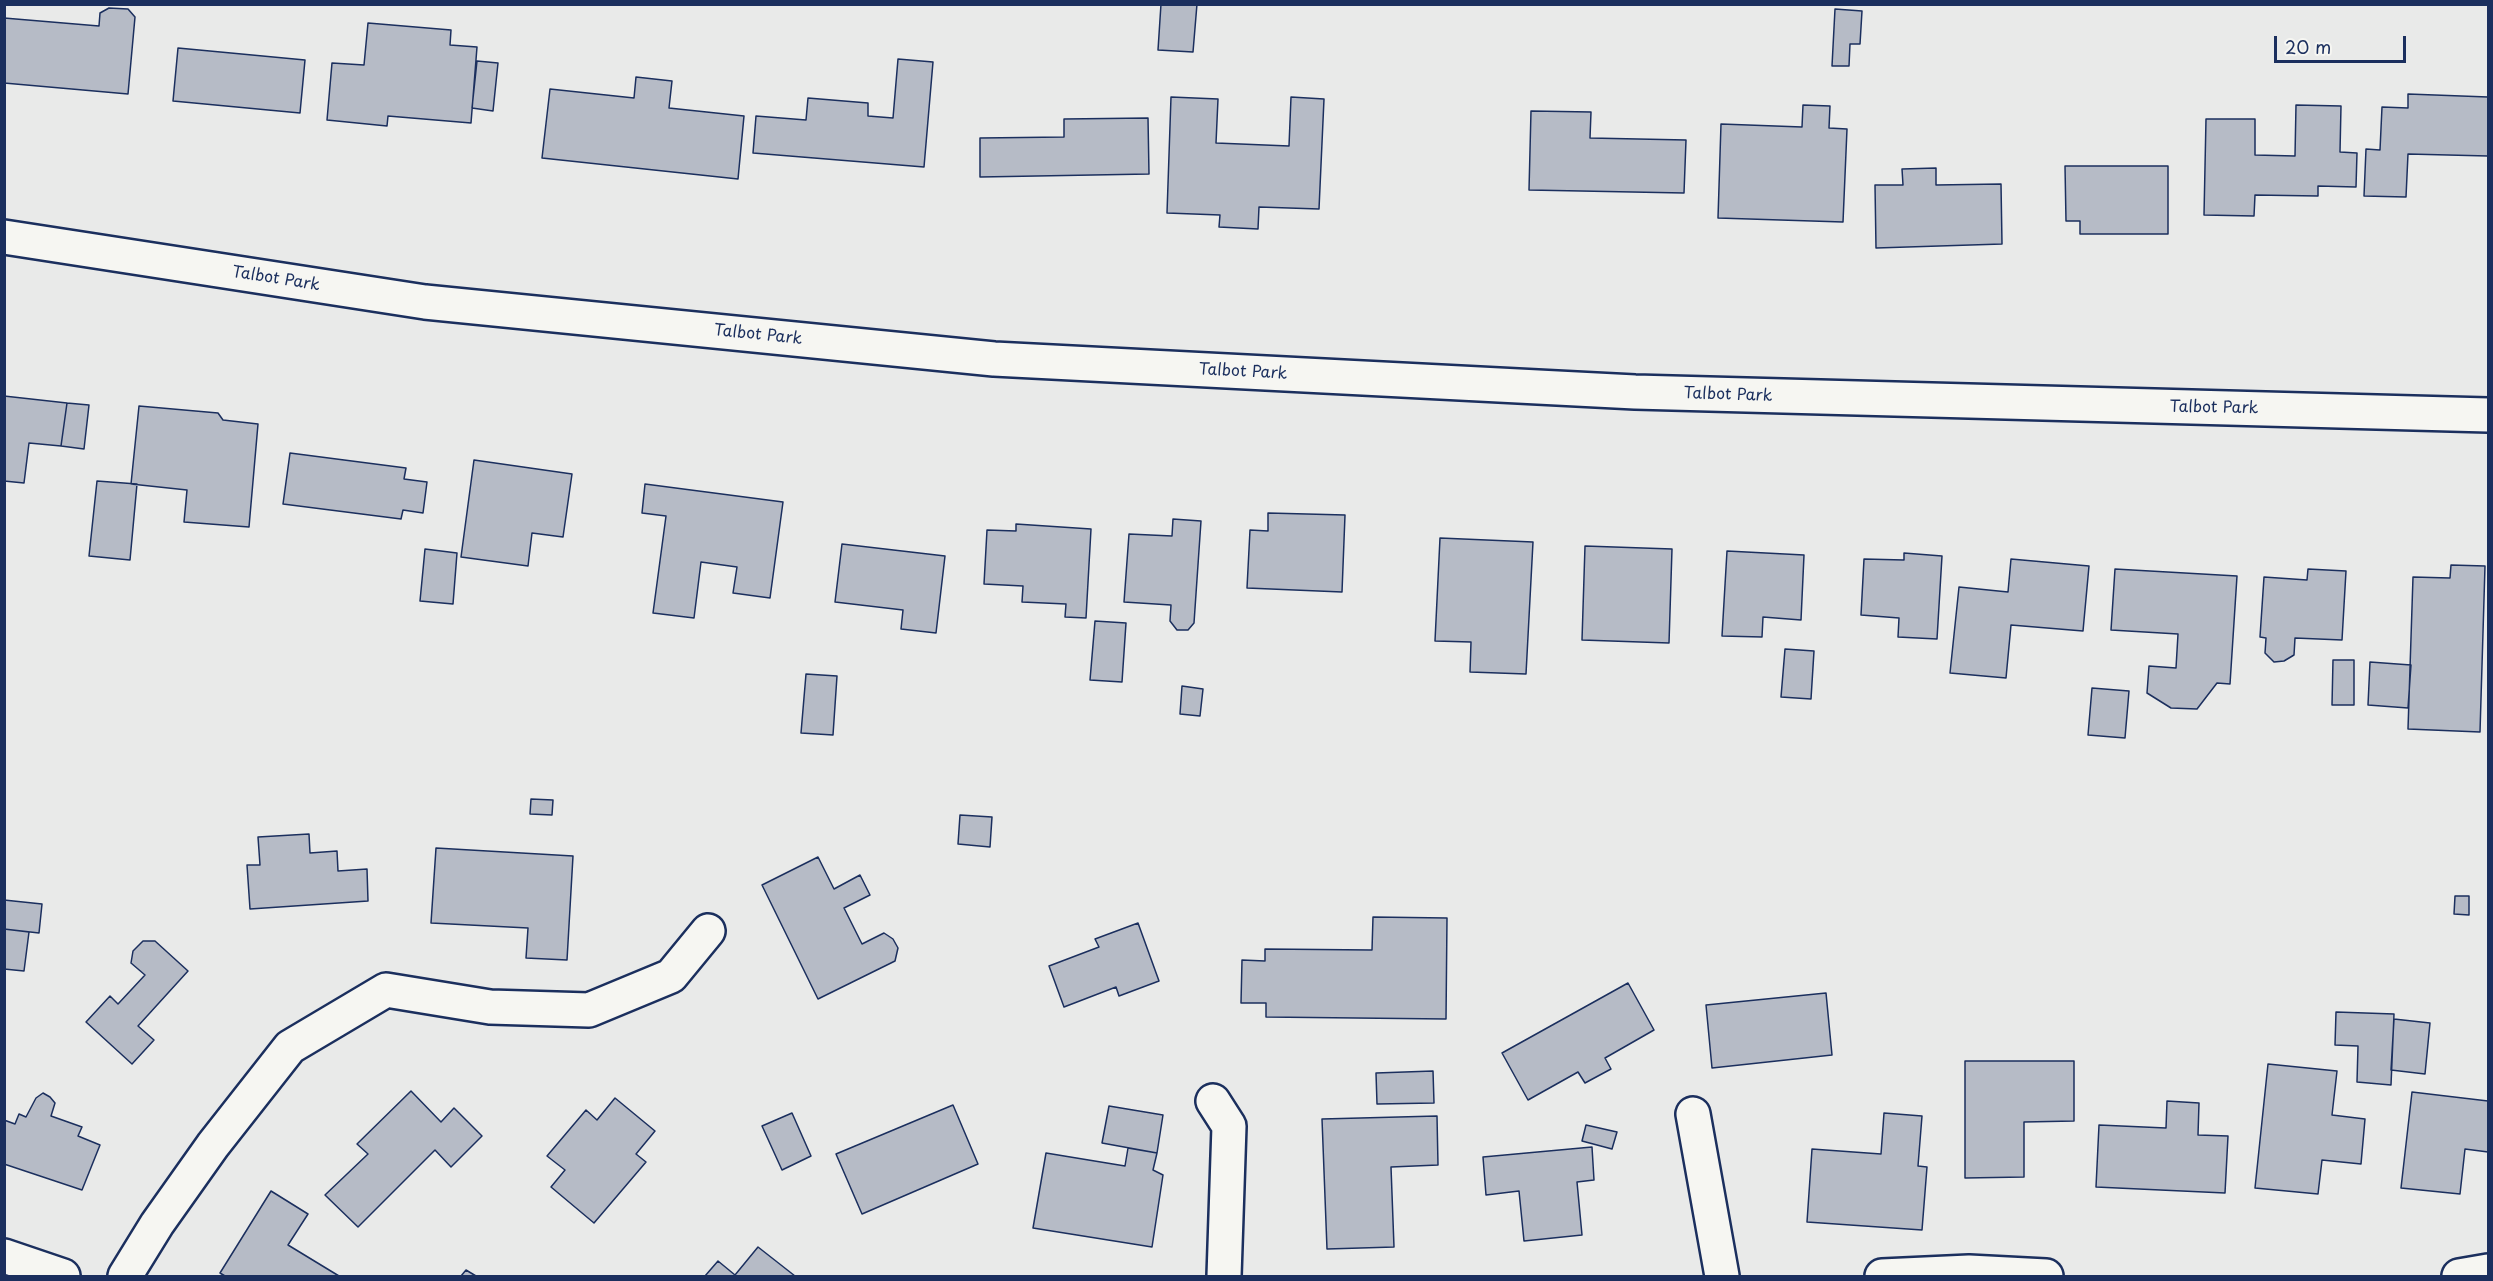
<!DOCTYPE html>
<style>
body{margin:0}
#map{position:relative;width:2493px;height:1281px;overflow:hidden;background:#e9eae9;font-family:"Playpen Sans",sans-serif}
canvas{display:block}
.frame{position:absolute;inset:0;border:6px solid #1b2f5e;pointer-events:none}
.scale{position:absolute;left:2274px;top:36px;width:132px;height:27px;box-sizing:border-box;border:3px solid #1b2f5e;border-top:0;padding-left:8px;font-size:18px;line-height:21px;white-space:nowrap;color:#1b2f5e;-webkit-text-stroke:4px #f6f6f2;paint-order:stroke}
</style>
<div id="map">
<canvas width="2493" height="1281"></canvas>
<div class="frame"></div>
<div class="scale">20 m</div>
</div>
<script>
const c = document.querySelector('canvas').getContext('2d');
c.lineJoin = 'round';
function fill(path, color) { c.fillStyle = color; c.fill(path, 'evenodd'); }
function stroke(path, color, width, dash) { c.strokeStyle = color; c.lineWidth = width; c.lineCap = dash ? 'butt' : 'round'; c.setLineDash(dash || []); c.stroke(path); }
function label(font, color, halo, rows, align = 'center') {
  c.font = font + ' "Playpen Sans",sans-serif'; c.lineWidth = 6; c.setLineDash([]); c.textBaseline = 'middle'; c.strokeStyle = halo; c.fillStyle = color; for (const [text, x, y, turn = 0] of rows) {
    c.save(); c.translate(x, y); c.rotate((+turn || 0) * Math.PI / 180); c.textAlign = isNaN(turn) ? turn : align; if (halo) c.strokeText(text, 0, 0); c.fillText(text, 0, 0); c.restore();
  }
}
const building = new Path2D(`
 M 1161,4 L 1197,4 L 1193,52 L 1158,50 Z
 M 109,8 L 128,9 L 135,17 L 128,94 L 4,83 L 4,18 L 99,26 L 100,13 Z
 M 1835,9 L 1862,11 L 1860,44 L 1850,44 L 1849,66 L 1832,66 Z
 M 368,23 L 451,30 L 450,45 L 477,47 L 471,123 L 388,116 L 387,126 L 327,120 L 332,63 L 364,65 Z
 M 178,48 L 305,60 L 300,113 L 173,101 Z
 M 898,59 L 933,62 L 924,167 L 753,153 L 756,116 L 806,120 L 808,98 L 868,103 L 868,116 L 893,118 Z
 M 477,61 L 498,63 L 493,111 L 472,108 Z
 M 636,77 L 672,81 L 669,108 L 744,116 L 738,179 L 542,158 L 550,89 L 634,98 Z
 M 2408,94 L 2488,97 L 2488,156 L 2408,154 L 2406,197 L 2364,196 L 2366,149 L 2380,150 L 2382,107 L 2408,108 Z
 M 1171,97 L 1218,99 L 1216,143 L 1289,146 L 1291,97 L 1324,99 L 1319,209 L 1259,207 L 1258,229 L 1219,227 L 1220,215 L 1167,213 Z
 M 1803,105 L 1830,106 L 1829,128 L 1847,129 L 1843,222 L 1718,218 L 1721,124 L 1802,127 Z
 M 2296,105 L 2341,106 L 2340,152 L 2357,153 L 2356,187 L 2318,186 L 2318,196 L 2255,195 L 2254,216 L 2204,215 L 2206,119 L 2255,119 L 2255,155 L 2295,156 Z
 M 1531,111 L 1591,112 L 1590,138 L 1686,140 L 1684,193 L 1529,190 Z
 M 1148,118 L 1149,174 L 980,177 L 980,138 L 1064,137 L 1064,119 Z
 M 2065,166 L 2168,166 L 2168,234 L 2080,234 L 2080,221 L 2066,221 Z
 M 1936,168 L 1936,185 L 2001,184 L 2002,244 L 1876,248 L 1875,185 L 1903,185 L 1902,169 Z
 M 4,396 L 67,403 L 61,446 L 29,443 L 24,483 L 4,481 Z
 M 67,403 L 89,405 L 84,449 L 61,446 Z
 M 139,406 L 218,413 L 223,420 L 258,424 L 249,527 L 184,522 L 187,490 L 131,484 Z
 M 290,453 L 406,468 L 404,479 L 427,482 L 423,513 L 403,510 L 401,519 L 283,504 Z
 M 474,460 L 572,474 L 563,537 L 532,533 L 528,566 L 461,557 Z
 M 97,481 L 137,484 L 130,560 L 89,556 Z
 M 645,484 L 783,502 L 770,598 L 733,593 L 737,567 L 701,562 L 694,618 L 653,613 L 666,516 L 642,513 Z
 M 1268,513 L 1345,515 L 1342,592 L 1247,588 L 1250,530 L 1268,531 Z
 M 1173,519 L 1201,521 L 1194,623 L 1188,630 L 1177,630 L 1170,621 L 1171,605 L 1124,602 L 1129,534 L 1172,536 Z
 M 1016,524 L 1091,529 L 1086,618 L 1065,617 L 1066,604 L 1022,602 L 1023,586 L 984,584 L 987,530 L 1016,531 Z
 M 1440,538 L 1533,542 L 1526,674 L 1470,672 L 1471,642 L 1435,641 Z
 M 842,544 L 945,556 L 936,633 L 901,629 L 903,610 L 835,602 Z
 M 1585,546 L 1672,549 L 1669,643 L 1582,640 Z
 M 425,549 L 457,553 L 453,604 L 420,601 Z
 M 1727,551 L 1804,555 L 1801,620 L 1763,617 L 1762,637 L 1722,636 Z
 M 1904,553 L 1942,556 L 1937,639 L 1898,637 L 1899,618 L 1861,615 L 1864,559 L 1904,560 Z
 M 2011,559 L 2089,566 L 2083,631 L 2011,625 L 2006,678 L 1950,673 L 1959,587 L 2008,592 Z
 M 2451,565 L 2485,566 L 2480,732 L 2408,729 L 2413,577 L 2450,578 Z
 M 2115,569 L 2237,576 L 2230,684 L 2217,683 L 2197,709 L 2171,708 L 2147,693 L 2149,666 L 2176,668 L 2178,634 L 2111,630 Z
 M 2308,569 L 2346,571 L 2342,640 L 2295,638 L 2294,655 L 2284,661 L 2274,662 L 2265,653 L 2266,638 L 2260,637 L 2264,577 L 2307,580 Z
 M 1095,621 L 1126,623 L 1122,682 L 1090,680 Z
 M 1785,649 L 1814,651 L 1811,699 L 1781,697 Z
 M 2333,660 L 2354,660 L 2354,705 L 2332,705 Z
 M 2370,662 L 2411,665 L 2408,708 L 2368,705 Z
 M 806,674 L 837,676 L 833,735 L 801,733 Z
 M 1182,686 L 1203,689 L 1200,716 L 1180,714 Z
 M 2092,688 L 2129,691 L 2125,738 L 2088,735 Z
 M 531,799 L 553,800 L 552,815 L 530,814 Z
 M 960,815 L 992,817 L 990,847 L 958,844 Z
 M 309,834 L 310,853 L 337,851 L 338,871 L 367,869 L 368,901 L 250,909 L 247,865 L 260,865 L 258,837 Z
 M 436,848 L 573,856 L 567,960 L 526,958 L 528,928 L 431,923 Z
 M 818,857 L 834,889 L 860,875 L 870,895 L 844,908 L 862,944 L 884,933 L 893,939 L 898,948 L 895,961 L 818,999 L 762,885 Z
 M 2455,896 L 2469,896 L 2469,915 L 2454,914 Z
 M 4,900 L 42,904 L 39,933 L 4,929 Z
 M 1373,917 L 1447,918 L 1446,1019 L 1266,1017 L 1266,1003 L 1241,1003 L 1242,960 L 1265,961 L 1265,949 L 1372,950 Z
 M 1138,923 L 1159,981 L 1119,996 L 1116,987 L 1064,1007 L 1049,966 L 1099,947 L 1095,939 Z
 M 4,929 L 29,932 L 24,971 L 4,969 Z
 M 143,941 L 155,941 L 188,971 L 138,1026 L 154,1040 L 132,1064 L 86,1022 L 110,996 L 118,1004 L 145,975 L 131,963 L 133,951 Z
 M 1628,983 L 1654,1030 L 1605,1058 L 1611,1069 L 1585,1083 L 1578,1072 L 1528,1100 L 1502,1053 Z
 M 1826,993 L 1832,1055 L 1712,1068 L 1706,1005 Z
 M 2336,1012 L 2394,1014 L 2391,1085 L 2357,1082 L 2358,1046 L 2335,1045 Z
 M 2394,1019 L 2430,1023 L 2425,1074 L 2391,1070 Z
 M 1965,1061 L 2074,1061 L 2074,1121 L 2024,1122 L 2024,1177 L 1965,1178 Z
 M 2268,1064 L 2337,1071 L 2332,1115 L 2365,1119 L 2361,1164 L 2322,1160 L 2318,1194 L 2255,1188 Z
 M 1433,1071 L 1434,1103 L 1377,1104 L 1376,1073 Z
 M 411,1091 L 441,1122 L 454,1108 L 482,1136 L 451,1167 L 435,1150 L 358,1227 L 325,1195 L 368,1154 L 357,1144 Z
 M 2412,1092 L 2488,1101 L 2488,1152 L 2465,1149 L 2460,1194 L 2401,1188 Z
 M 43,1093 L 50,1097 L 55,1103 L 51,1116 L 82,1127 L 78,1136 L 100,1145 L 82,1190 L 4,1164 L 4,1120 L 15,1124 L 19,1114 L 26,1117 L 36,1098 Z
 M 615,1098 L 655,1131 L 636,1154 L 646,1162 L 594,1223 L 551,1187 L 565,1170 L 547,1156 L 586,1110 L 597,1120 Z
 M 2167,1101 L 2199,1103 L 2198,1135 L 2228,1136 L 2225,1193 L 2096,1187 L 2099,1125 L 2166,1128 Z
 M 953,1105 L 978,1164 L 862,1214 L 836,1154 Z
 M 1109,1106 L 1163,1115 L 1157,1153 L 1102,1143 Z
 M 792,1113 L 811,1156 L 782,1170 L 762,1126 Z
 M 1884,1113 L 1922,1116 L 1918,1166 L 1927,1167 L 1922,1230 L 1807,1222 L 1812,1149 L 1881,1154 Z
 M 1437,1116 L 1438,1165 L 1391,1167 L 1394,1247 L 1327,1249 L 1322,1119 Z
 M 1586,1125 L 1617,1132 L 1612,1149 L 1582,1141 Z
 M 1592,1147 L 1594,1180 L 1577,1182 L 1582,1235 L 1524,1241 L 1519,1191 L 1486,1195 L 1483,1157 Z
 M 1128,1148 L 1157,1153 L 1153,1170 L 1163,1175 L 1152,1247 L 1033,1228 L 1046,1153 L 1125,1166 Z
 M 271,1191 L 308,1214 L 288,1245 L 339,1276 L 225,1276 L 220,1273 Z
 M 758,1247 L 795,1276 L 705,1276 L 718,1261 L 735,1275 Z
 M 466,1270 L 476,1276 L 461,1276 Z`);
fill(building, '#b6bbc6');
stroke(building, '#1b2f5e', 1.5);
const street = new Path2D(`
 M 4,237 L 425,302 L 994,359 L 1635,392 L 2488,415
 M 1213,1101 L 1229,1126 L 1224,1276
 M 1693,1114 L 1722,1276
 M 4,1256 L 63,1276
 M 125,1276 L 157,1224 L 213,1145 L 290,1047 L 386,990 L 490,1007 L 589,1010 L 671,976 L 708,931
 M 1882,1276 L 1969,1272 L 2046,1276
 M 2459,1276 L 2488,1271`);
stroke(street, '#1b2f5e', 38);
stroke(street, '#f6f6f2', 33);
label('16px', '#1b2f5e', '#f6f6f2', [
 ["Talbot Park",276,279,9],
 ["Talbot Park",758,335,6],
 ["Talbot Park",1243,372,3],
 ["Talbot Park",1728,395,2],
 ["Talbot Park",2214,408,1]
]);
</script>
